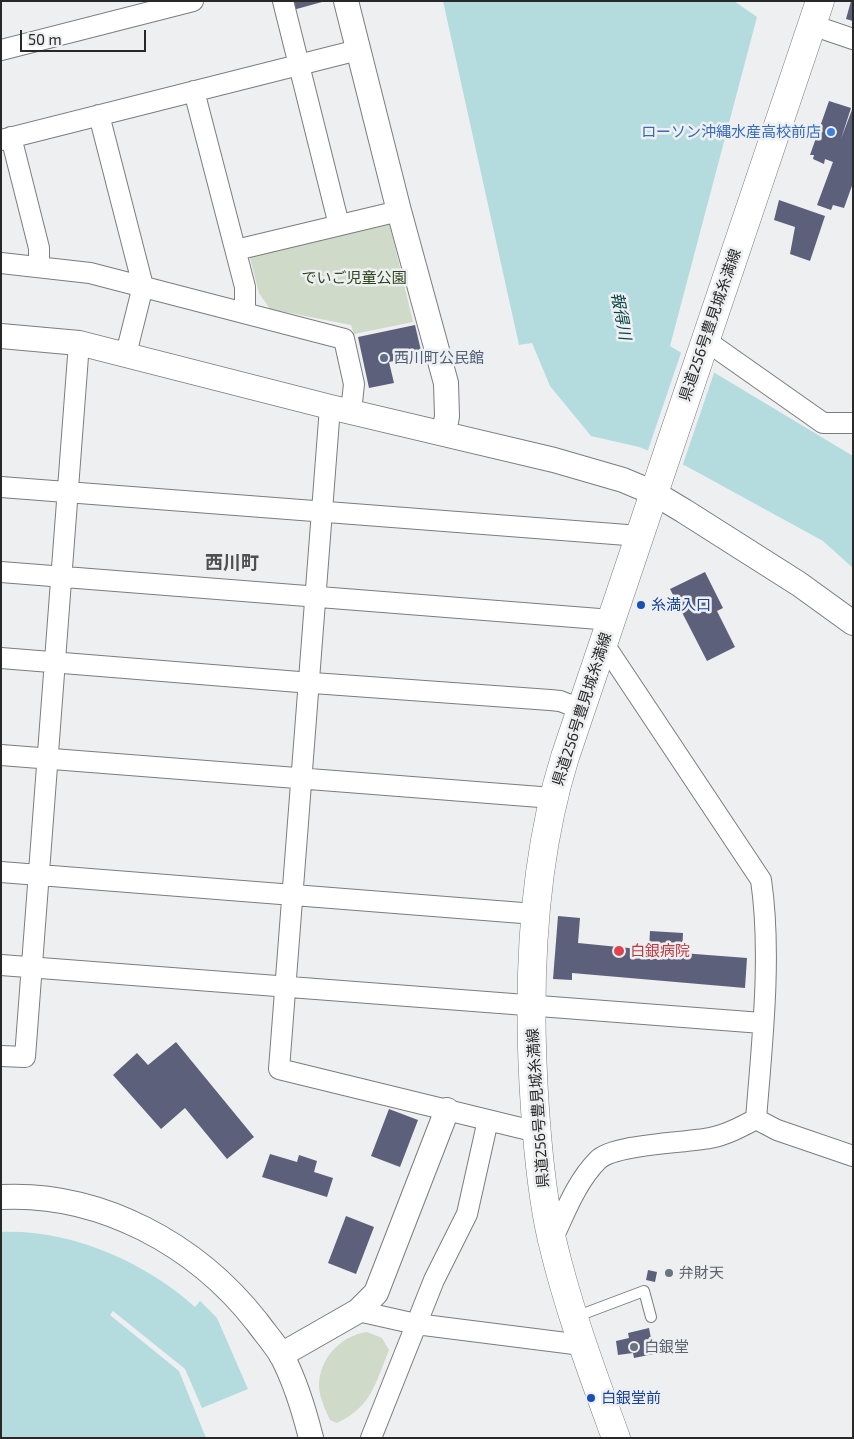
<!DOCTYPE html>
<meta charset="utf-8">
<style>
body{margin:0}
#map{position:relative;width:854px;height:1439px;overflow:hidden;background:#eeeff0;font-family:"Exo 2",sans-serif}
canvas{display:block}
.frame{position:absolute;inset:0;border:2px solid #282828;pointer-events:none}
.scale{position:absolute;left:20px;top:30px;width:126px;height:22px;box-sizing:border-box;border:2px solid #282828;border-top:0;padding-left:6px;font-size:15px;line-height:18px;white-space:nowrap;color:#282828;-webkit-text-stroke:4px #eeeff0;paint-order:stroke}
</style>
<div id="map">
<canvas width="854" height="1439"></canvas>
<div class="frame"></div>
<div class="scale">50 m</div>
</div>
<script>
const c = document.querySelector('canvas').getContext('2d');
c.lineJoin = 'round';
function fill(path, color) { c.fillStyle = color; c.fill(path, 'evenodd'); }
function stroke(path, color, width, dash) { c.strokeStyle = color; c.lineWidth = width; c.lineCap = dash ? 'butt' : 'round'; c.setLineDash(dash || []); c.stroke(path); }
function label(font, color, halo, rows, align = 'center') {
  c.font = font + ' "Exo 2","Noto Sans JP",sans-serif'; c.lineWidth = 5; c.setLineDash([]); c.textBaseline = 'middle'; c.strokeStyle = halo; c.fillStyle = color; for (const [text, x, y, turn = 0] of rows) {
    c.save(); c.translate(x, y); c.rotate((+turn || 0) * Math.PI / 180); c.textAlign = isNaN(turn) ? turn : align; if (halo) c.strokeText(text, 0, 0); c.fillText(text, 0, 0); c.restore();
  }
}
fill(new Path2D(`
 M 389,222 L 413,322 L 354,334 L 351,325 L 270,309 L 259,293 L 249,254 Z
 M 367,1332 L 382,1338 L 389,1350 C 375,1384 372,1406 337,1423 L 330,1420 C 326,1411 319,1397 319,1386 C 319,1359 340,1336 367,1332 Z`), '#cfdac8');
fill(new Path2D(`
 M 443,1 L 734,1 L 757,17 L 670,346 L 853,456 L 853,568 L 823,541 L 686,466 L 639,447 L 591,436 L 550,386 L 532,343 L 519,345 Z
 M 1,1232 C 71,1229 145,1262 195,1307 L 200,1301 L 217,1318 L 248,1389 L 202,1408 L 185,1369 L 113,1311 L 110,1315 L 179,1371 L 206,1438 L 1,1438 Z`), '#b4dcdf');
fill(new Path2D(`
 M 682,350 L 715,370 L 682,467 L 647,453 Z`), '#eeeff0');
fill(new Path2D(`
 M 291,1 L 322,1 L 322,2 L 293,10 Z
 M 851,1 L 853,1 L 853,21 L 846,19 Z
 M 829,101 L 851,108 L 841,139 L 853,107 L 853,183 L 844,208 L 833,205 L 831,210 L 817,205 L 833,162 L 825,159 L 824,164 L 813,159 L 814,155 L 810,155 Z
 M 779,200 L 825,216 L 810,261 L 790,254 L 795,227 L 774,220 Z
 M 415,325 L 422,355 L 389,362 L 394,383 L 369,388 L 358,337 Z
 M 705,572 L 723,608 L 717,611 L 735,647 L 707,661 L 670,589 Z
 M 558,916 L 580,918 L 578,943 L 649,950 L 650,931 L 683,933 L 682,953 L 747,958 L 745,988 L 572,973 L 572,980 L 553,979 Z
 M 176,1042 L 254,1137 L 227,1159 L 185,1108 L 161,1129 L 113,1075 L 137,1053 L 148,1065 Z
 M 389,1109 L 418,1120 L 400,1167 L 371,1156 Z
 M 270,1154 L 297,1162 L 299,1155 L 317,1161 L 314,1172 L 333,1178 L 327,1197 L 262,1177 Z
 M 346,1216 L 374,1227 L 356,1274 L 328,1263 Z
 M 648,1270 L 657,1272 L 655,1282 L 646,1280 Z
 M 649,1328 L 654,1354 L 634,1358 L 633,1353 L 618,1355 L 616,1341 L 629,1338 L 628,1333 Z`), '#5d607a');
const service = new Path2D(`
 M 575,1317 L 644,1291 L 651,1317`);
const minor = new Path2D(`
 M 283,1 L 339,225
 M 812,25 L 853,39
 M 1,50 L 193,1
 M 194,91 L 245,287 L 245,312
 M 99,115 L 143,286 L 126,354
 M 11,137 L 39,248 L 39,267
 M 1,140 L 358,50
 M 236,250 L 399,211
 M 1,263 L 90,273 L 344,339 L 354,384 L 351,412
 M 705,340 L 823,423 L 853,423
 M 330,407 L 279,1069 L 537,1132
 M 1,487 L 640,536
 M 1,572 L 612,620
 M 604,644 L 761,880 C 772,954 762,1044 756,1119
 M 1,658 L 299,682 L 550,700 L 560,701 L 581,709
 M 1,755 L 553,798
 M 1,872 L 535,914
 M 1,965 L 762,1023
 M 1,1056 L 25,1057 L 79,343
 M 756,1119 L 777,1130 L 853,1156
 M 552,1240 C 565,1213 576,1182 598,1160 C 614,1144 685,1143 710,1138 C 726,1135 741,1127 756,1119
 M 358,1311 L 416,1324 L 582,1345
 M 371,1438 L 434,1280 L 467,1214 L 488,1120`);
const tertiary = new Path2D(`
 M 346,1 L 399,211 L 446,383 L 447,416 L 444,434
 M 1,336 L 79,343 L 330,407 L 554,460 L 623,480 L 654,493 L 684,511 L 799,584 L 853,623
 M 1,1197 C 101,1192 197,1245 257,1322 C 265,1333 275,1344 282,1356 C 295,1381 304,1410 311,1438
 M 281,1355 L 358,1311 L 376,1293 L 447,1110`);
const secondary = new Path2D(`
 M 616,1438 C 592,1372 568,1308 552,1240 C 542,1197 538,1153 535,1109 C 527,993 530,869 565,757 L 820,1`);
stroke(service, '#7b7c7d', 12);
stroke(minor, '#7b7c7d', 22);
stroke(tertiary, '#7b7c7d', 26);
stroke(secondary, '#7b7c7d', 29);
stroke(service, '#fff', 10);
stroke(minor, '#fff', 20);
stroke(tertiary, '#fff', 24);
stroke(secondary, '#fff', 28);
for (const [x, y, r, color] of [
 [831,132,5,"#3f7fe0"],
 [384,358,5,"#5c6f8a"],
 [641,605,5,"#1a4fb4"],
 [619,951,6,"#e0444e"],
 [669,1273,5,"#6b7280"],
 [634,1347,5,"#6b7280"],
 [591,1398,5,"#1a4fb4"]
]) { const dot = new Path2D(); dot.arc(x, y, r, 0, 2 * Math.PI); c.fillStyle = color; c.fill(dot); stroke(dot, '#eeeff0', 2); }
label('15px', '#366cbe', '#eeeff0', [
 ["ローソン沖縄水産高校前店",821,132]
], 'right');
label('15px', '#2d451c', '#eeeff0', [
 ["でいご児童公園",354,278]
]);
label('15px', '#282828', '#eeeff0', [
 ["県道256号豊見城糸満線",710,325,-71],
 ["県道256号豊見城糸満線",582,709,-72],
 ["県道256号豊見城糸満線",538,1108,-94]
]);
label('15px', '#4e5e75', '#eeeff0', [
 ["西川町公民館",394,358]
], 'left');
label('15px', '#164399', '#eeeff0', [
 ["糸満入口",651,605],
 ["白銀堂前",601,1398]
], 'left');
label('15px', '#be3a42', '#eeeff0', [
 ["白銀病院",630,951]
], 'left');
label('15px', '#5b616d', '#eeeff0', [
 ["弁財天",679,1273],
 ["白銀堂",644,1347]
], 'left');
label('italic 16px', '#064448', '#eeeff0', [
 ["報得川",621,316,80]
]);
label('bold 18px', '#4f4f50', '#eeeff0', [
 ["西川町",232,563]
]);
</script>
